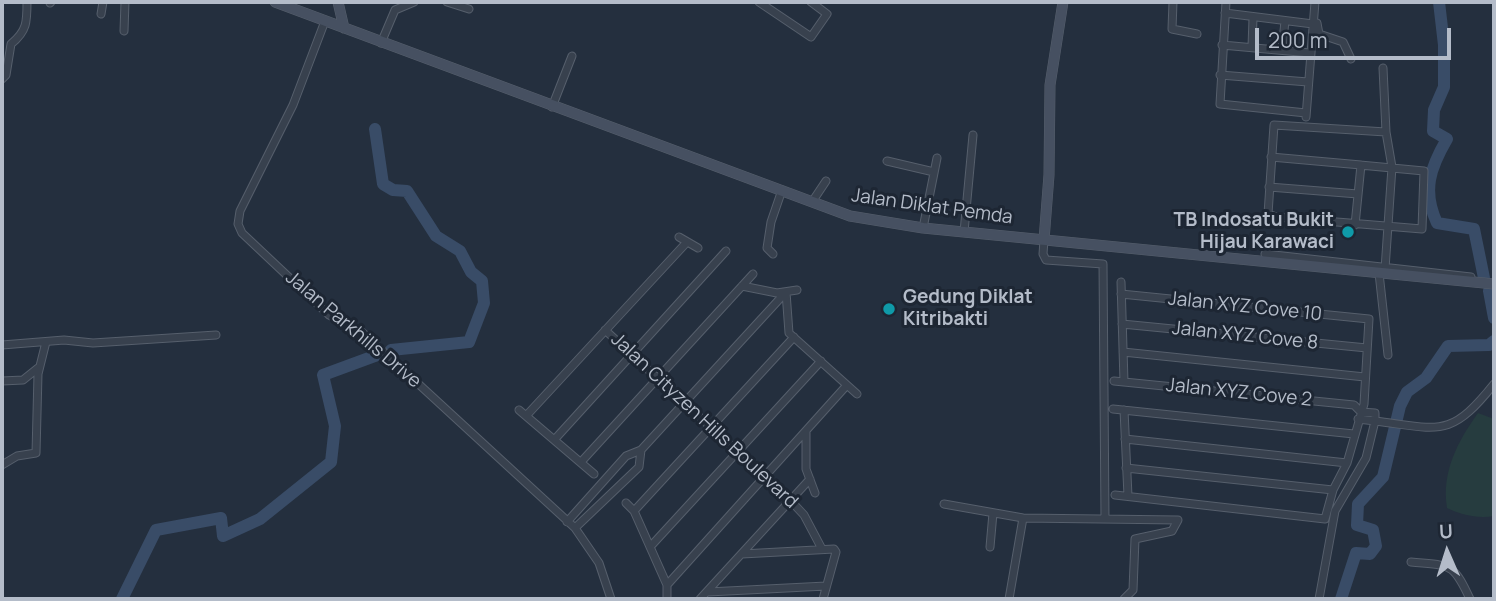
<!DOCTYPE html>
<style>
body{margin:0}
#map{position:relative;width:1496px;height:601px;overflow:hidden;background:#242f3e;font-family:Manrope,sans-serif}
canvas{display:block}
.frame{position:absolute;inset:0;border:4px solid #b4bcc9;pointer-events:none}
.north{position:absolute;left:1412px;top:517px;width:70px;height:70px;-webkit-text-stroke:5px #1d2633;paint-order:stroke;rotate:357deg;font-size:19px;font-weight:700;line-height:28px;text-align:center;color:#b4bcc9}
.north::after{content:'';display:block;margin:auto;width:24px;height:32px;background:#b4bcc9;clip-path:polygon(50% 0,100% 100%,50% 72%,0 100%)}
.scale{position:absolute;left:1255px;top:28px;width:196px;height:32px;box-sizing:border-box;border:4px solid #b4bcc9;border-top:0;padding-left:9px;font-size:21px;line-height:24px;white-space:nowrap;color:#b4bcc9;-webkit-text-stroke:5px #1d2633;paint-order:stroke}
</style>
<div id="map">
<canvas width="1496" height="601"></canvas>
<div class="frame"></div>
<div class="north">U</div>
<div class="scale">200 m</div>
</div>
<script>
const c = document.querySelector('canvas').getContext('2d');
c.lineJoin = 'round';
function fill(path, color) { c.fillStyle = color; c.fill(path, 'evenodd'); }
function stroke(path, color, width, dash) { c.strokeStyle = color; c.lineWidth = width; c.lineCap = dash ? 'butt' : 'round'; c.setLineDash(dash || []); c.stroke(path); }
function label(font, color, halo, rows, align = 'center') {
  c.font = font + ' Manrope,sans-serif'; c.lineWidth = 6; c.setLineDash([]); c.textBaseline = 'middle'; c.strokeStyle = halo; c.fillStyle = color; for (const [text, x, y, turn = 0] of rows) {
    c.save(); c.translate(x, y); c.rotate((+turn || 0) * Math.PI / 180); c.textAlign = isNaN(turn) ? turn : align; if (halo) c.strokeText(text, 0, 0); c.fillText(text, 0, 0); c.restore();
  }
}
fill(new Path2D(`
 M 1478,413 L 1494,419 L 1494,516 C 1478,519 1462,515 1447,508 C 1441,472 1458,441 1478,413 Z`), '#263c3f');
stroke(new Path2D(`
 M 1439,2 L 1444,45 L 1444,87 L 1434,110 L 1433,131 L 1447,139 C 1430,168 1422,191 1437,223 L 1474,229 L 1484,278
 M 375,129 L 383,184 L 393,190 L 407,191 L 436,236 L 460,251 L 471,272 L 482,281 L 484,303 L 469,342 L 391,350
 M 1489,291 L 1494,318
 M 122,599 L 156,530 L 221,518 L 223,536 L 260,519 L 331,462 L 335,426 L 323,375 L 380,354
 M 1341,599 L 1356,553 L 1370,554 L 1376,546 L 1373,530 L 1357,525 L 1358,504 L 1383,477 L 1400,406 L 1407,392 L 1426,378 L 1448,346 L 1489,345 L 1494,341`), '#394c67', 12);
const street = new Path2D(`
 M 447,2 L 469,9
 M 759,2 L 811,37 L 827,14 L 811,2
 M 1173,2 L 1172,29 L 1197,34
 M 1226,2 L 1220,104 L 1306,113
 M 50,3 L 51,2
 M 1225,13 L 1313,24
 M 101,14 L 103,2
 M 325,21 L 293,105 L 240,211 L 238,224 L 242,233 L 329,315 L 362,332 L 575,528 L 599,563 L 611,599
 M 1317,23 L 1319,34 L 1343,42 L 1351,59
 M 124,31 L 125,2
 M 381,43 L 395,10 L 414,2
 M 1222,45 L 1310,53
 M 1252,47 L 1253,18
 M 1282,50 L 1285,21
 M 1383,68 L 1386,132 L 1392,167 L 1385,269
 M 1220,75 L 1308,82
 M 2,79 L 6,75 L 11,44 C 27,31 27,22 27,2
 M 552,107 L 572,56
 M 1306,117 L 1315,2
 M 1271,157 L 1361,165 L 1355,225
 M 887,161 L 934,172
 M 1360,165 L 1424,171 L 1422,229 L 1276,217 L 1268,214 L 1274,125 L 1386,132
 M 1269,187 L 1358,194
 M 812,202 L 826,181
 M 923,228 L 937,158
 M 964,232 L 973,135
 M 679,237 L 698,248
 M 1044,240 L 1043,254 L 1046,260 L 1103,264 L 1105,519
 M 773,254 L 767,248 L 771,222 L 782,190
 M 1265,254 L 1471,277
 M 1379,273 L 1388,355
 M 1121,282 L 1124,382
 M 742,286 L 777,293 L 797,290
 M 786,292 L 789,333 L 857,394
 M 1122,324 L 1367,348
 M 605,330 L 790,500 L 804,515 L 822,549
 M 2,345 L 64,340 L 93,343 L 216,335
 M 1123,352 L 1365,377
 M 2,381 L 23,380 L 38,368
 M 1114,381 L 1354,405 L 1361,412
 M 1113,409 L 1354,434
 M 519,410 L 594,474
 M 1124,410 L 1128,496
 M 526,416 L 687,242
 M 1358,419 L 1375,421 L 1375,413 L 1361,412
 M 806,432 L 806,469 L 815,493
 M 555,439 L 726,251
 M 1125,439 L 1347,463
 M 581,462 L 753,274
 M 2,465 L 17,456 L 36,453 L 38,374 L 46,342
 M 1126,468 L 1333,490
 M 1115,495 L 1325,519 L 1333,490 L 1347,463 L 1364,404 L 1369,319 L 1121,294
 M 626,503 L 634,511 L 667,585 L 667,599
 M 944,504 L 1023,518 L 1178,520 L 1172,531 L 1135,539 L 1133,590 L 1124,599
 M 634,511 L 794,337
 M 567,522 L 626,456 L 641,450 L 786,292
 M 575,528 L 639,467 L 641,450
 M 650,547 L 821,361
 M 990,547 L 993,513
 M 742,554 L 834,549 L 836,552 L 823,599
 M 1411,562 C 1451,566 1453,562 1470,599
 M 667,585 L 847,385
 M 708,592 L 826,586
 M 700,599 L 810,479
 M 1009,599 L 1023,518
 M 1319,599 L 1335,511 L 1366,458 L 1375,421 C 1440,429 1450,439 1494,384`);
const secondary = new Path2D(`
 M 275,2 L 850,216 L 923,228 L 1494,284
 M 338,2 L 344,28
 M 1044,240 L 1049,175 L 1050,85 L 1063,2`);
stroke(street, '#565f6c', 9);
stroke(secondary, '#565f6c', 11);
stroke(street, '#38414e', 7);
stroke(secondary, '#465061', 10);
for (const [x, y, r, color] of [
 [1348,232,7,"#0f9aa8"],
 [889,309,7,"#0f9aa8"]
]) { const dot = new Path2D(); dot.arc(x, y, r, 0, 2 * Math.PI); c.fillStyle = color; c.fill(dot); stroke(dot, '#1d2633', 2.5); }
label('19px', '#b4bcc9', '#1d2633', [
 ["Jalan Diklat Pemda",932,207,8],
 ["Jalan XYZ Cove 10",1245,307,6],
 ["Jalan Parkhills Drive",353,330,40],
 ["Jalan XYZ Cove 8",1245,336,6],
 ["Jalan XYZ Cove 2",1239,393,6],
 ["Jalan Cityzen Hills Boulevard",704,421,43]
]);
label('bold 19px', '#b4bcc9', '#1d2633', [
 ["TB Indosatu Bukit",1334,221],
 ["Hijau Karawaci",1334,243],
 ["Gedung Diklat",903,298,"left"],
 ["Kitribakti",903,320,"left"]
], 'right');
</script>
